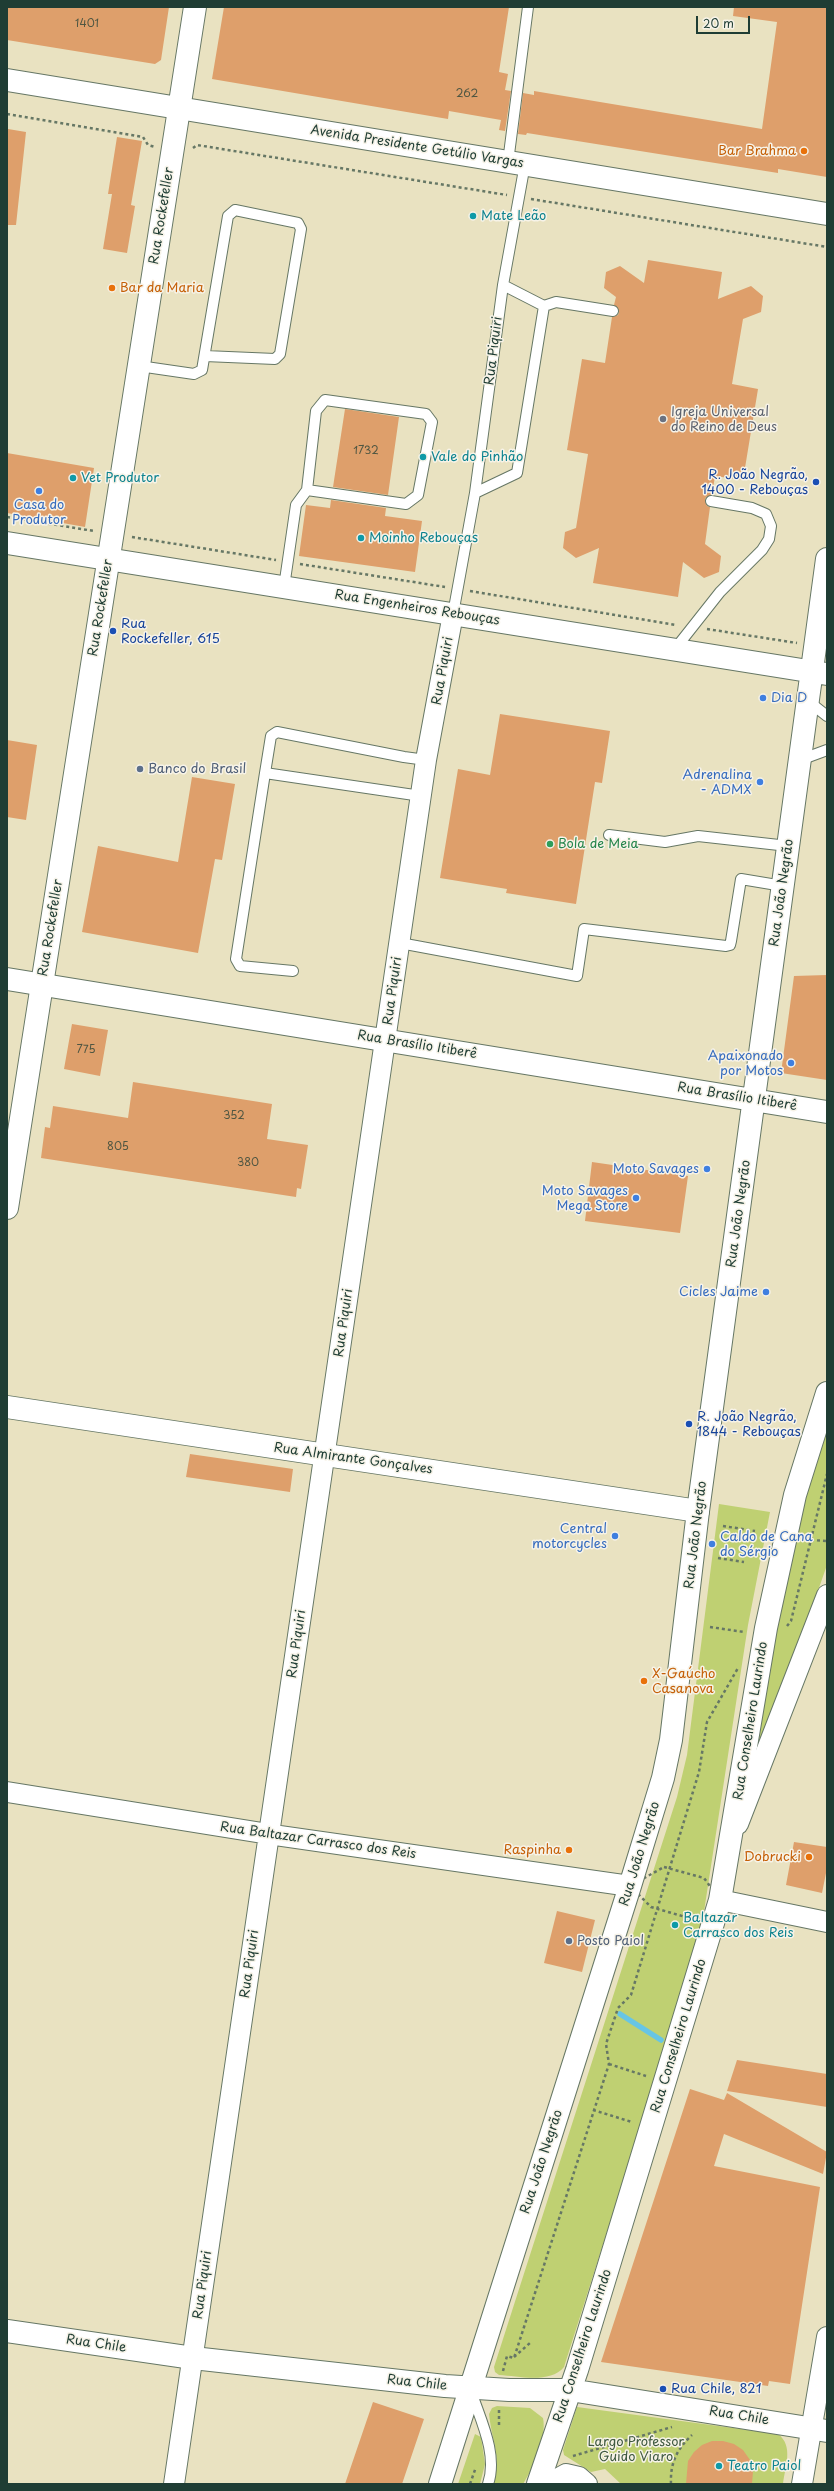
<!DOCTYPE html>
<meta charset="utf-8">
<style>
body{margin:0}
#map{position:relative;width:834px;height:2491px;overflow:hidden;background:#e9e2c1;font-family:"Playpen Sans",sans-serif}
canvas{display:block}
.frame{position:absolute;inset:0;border:8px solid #1f3d34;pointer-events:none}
.scale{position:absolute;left:696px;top:16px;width:54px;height:18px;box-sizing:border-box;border:2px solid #1f3d34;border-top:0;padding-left:5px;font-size:12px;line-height:14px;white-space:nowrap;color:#1f3d34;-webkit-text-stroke:3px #f7f3e8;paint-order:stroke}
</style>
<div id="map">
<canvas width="834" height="2491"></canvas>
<div class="frame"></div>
<div class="scale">20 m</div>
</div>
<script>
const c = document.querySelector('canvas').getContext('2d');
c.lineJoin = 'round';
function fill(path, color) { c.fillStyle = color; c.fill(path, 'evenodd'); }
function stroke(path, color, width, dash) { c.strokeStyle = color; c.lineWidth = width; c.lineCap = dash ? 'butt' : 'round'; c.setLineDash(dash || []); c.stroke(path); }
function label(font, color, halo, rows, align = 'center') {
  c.font = font + ' "Playpen Sans",sans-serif'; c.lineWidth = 3; c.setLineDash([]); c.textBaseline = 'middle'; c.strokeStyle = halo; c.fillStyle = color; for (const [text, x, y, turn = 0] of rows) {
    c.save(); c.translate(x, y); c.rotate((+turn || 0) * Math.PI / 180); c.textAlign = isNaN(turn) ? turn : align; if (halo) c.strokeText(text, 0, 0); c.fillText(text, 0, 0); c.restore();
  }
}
fill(new Path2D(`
 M 827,1416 L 827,1565 L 794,1659 L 756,1755 L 773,1619 Z
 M 719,1504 L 770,1512 L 748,1625 L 703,1918 L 687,1980 L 564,2367 C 550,2384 519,2376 499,2375 L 495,2372 L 494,2367 L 677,1797 L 687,1755 Z
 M 497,2406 L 530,2408 L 543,2418 C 547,2438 534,2467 523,2484 L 493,2484 C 502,2456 492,2442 489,2414 L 492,2408 Z
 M 577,2407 L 778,2434 C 794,2446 785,2467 783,2484 L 621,2484 L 605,2469 L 591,2472 L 564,2455 L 563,2450 Z
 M 475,2434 L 481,2437 L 485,2464 L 480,2484 L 458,2484 Z`), '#bfd072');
stroke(new Path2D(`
 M 620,2014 L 661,2040`), '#67c5e5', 5.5);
fill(new Path2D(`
 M 7,7 L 169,7 L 161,60 L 155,64 L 7,40 Z
 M 224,7 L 509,7 L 499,72 L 508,74 L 505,90 L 511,91 L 505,131 L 499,130 L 501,120 L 449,111 L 448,119 L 212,79 Z
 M 734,7 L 827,7 L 827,177 L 778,169 L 778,173 L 527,133 L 526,135 L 518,134 L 523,93 L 534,95 L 534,91 L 762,129 L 777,22 L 733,16 Z
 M 8,129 L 26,132 L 16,225 L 7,225 Z
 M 117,137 L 142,141 L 131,205 L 135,206 L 127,253 L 103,249 L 112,194 L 108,194 Z
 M 648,260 L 722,272 L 718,299 L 751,286 L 763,296 L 761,312 L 743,319 L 732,384 L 758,389 L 743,480 L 715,476 L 712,495 L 706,497 L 705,500 L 707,506 L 710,507 L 705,544 L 721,556 L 719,572 L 704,578 L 683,562 L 678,597 L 593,583 L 599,548 L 576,558 L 563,548 L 565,532 L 576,528 L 588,454 L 567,450 L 582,359 L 605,363 L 612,317 L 618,315 L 619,312 L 614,305 L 616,297 L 604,288 L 606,272 L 620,266 L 644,283 Z
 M 345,409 L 399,417 L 388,495 L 333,487 Z
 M 7,453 L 94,468 L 85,527 L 7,513 Z
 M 331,500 L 386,508 L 385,516 L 422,521 L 415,572 L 299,556 L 306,505 L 330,508 Z
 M 500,714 L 610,731 L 602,783 L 595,782 L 576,904 L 506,893 L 507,889 L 440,878 L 458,769 L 490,775 Z
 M 7,740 L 37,745 L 26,820 L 7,817 Z
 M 192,777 L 235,784 L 222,860 L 215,859 L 198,953 L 82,932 L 98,846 L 178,862 Z
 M 827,975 L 827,1080 L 781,1073 L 794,976 Z
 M 72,1024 L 108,1030 L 100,1076 L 64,1069 Z
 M 133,1082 L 272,1104 L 267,1139 L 308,1145 L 301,1189 L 297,1188 L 296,1197 L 41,1158 L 45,1127 L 50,1128 L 53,1106 L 128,1118 Z
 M 592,1162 L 688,1176 L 680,1233 L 585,1221 Z
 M 190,1454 L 293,1469 L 290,1492 L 186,1477 Z
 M 794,1842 L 827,1847 L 827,1868 L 822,1893 L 786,1885 Z
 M 557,1911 L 595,1920 L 582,1972 L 544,1963 Z
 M 737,2060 L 827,2074 L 827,2107 L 727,2091 Z
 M 690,2089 L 724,2100 L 727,2093 L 827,2152 L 823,2174 L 724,2134 L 714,2166 L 820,2187 L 790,2384 L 769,2381 L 768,2386 L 601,2362 Z
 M 373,2402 L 424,2419 L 402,2484 L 345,2484 Z
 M 712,2441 L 723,2441 L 734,2444 L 743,2450 L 750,2460 L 753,2471 L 752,2484 L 686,2484 L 688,2461 L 694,2452 L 702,2445 Z`), '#de9f6b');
const service = new Path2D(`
 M 508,162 L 528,7
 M 544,306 L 556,302 L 613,311
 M 139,366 L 194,374 L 202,370 L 228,216 L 235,210 L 298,223 L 301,229 L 280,354 L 275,359 L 205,356
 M 475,493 L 517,473 L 544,306 L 503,285
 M 284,587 L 296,505 L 307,490 L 316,411 L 325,400 L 426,414 L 432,422 L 418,495 L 406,504 L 307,490
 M 453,614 L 475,493 L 503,285 L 525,164
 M 675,649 L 720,592 L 762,550 L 769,539 L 771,526 L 766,514 L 752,508 L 711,501
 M 808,701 L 827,716
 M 800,760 L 827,750
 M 265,773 L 271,736 L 277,732 L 404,757 L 426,760
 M 609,835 L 665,842 L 698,836 L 788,846
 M 400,943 L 577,976 L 584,929 L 726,946 L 730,945 L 731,941 L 741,879 L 783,886
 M 293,971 L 240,966 L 236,959 L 265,773 L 421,796
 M 472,2394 C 481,2421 498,2455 488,2484`);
const minor = new Path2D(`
 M 7,1792 L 281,1836 L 630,1886
 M 738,1824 L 827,1595
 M 720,1900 L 827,1922
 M 174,2484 L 426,760 L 453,614
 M 548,2484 L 566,2474 L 579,2477 L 587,2484
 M 802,2484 L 827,2337`);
const tertiary = new Path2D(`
 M 7,1407 L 698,1511`);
const secondary = new Path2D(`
 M 7,80 L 827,214
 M 7,543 L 827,674
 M 7,979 L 827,1112
 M 7,2331 L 193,2358 L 445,2386 L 509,2390 L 570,2390 L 827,2431
 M 440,2484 L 630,1886 L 663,1778 L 671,1740 L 698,1511 L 827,559
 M 538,2484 L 577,2370 L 720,1900 L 766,1628 L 795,1495 L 827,1393`);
const primary = new Path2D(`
 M 7,1208 L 195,7`);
stroke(service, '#667765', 12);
stroke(minor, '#667765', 22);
stroke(tertiary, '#667765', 24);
stroke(secondary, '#667765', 24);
stroke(primary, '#667765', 24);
stroke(new Path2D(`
 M 7,114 L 143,137 L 148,145 L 155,147
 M 193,148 L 197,145 L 507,195
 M 531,199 L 827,247
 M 7,517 L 94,531
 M 132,537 L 276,560
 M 300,564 L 445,587
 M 470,591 L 676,625
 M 707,629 L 797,643
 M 723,1526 L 755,1531
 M 811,1540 L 827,1541
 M 718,1558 L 744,1562
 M 787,1626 L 791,1621 L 827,1474
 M 710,1627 L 744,1632
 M 664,1867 L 704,1878 L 720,1900 L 696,1920 L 651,1907 L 630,1886 Z
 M 609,2064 L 646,2076
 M 593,2110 L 632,2122
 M 514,2357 L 530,2343
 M 503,2371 L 507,2356 L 514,2358 L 609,2064 L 606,2044 L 618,2008 L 631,1995 L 699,1772 L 707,1722 L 738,1668
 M 499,2425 L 499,2410
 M 573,2456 L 672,2427
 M 470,2484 L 476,2467
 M 671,2484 C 670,2463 677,2449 692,2435`), '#667765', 2.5, [3, 3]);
stroke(service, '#fff', 10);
stroke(minor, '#fff', 20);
stroke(tertiary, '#fff', 22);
stroke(secondary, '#fff', 22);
stroke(primary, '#fff', 22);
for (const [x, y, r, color] of [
 [804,151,4,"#e8710a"],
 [473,216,4,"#0f9aa8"],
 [112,288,4,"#e8710a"],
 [663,419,4,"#6b7280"],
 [423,457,4,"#0f9aa8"],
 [73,478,4,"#0f9aa8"],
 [816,482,4,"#1a4fb4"],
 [39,491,4,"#3f7fe0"],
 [361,538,4,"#0f9aa8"],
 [113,631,4,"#1a4fb4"],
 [763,698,4,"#3f7fe0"],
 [140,769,4,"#5c6f8a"],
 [760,782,4,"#3f7fe0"],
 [550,844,4,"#2e9e5b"],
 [791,1063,4,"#3f7fe0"],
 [707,1169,4,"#3f7fe0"],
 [636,1198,4,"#3f7fe0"],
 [766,1292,4,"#3f7fe0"],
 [689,1424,4,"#1a4fb4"],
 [615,1536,4,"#3f7fe0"],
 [712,1544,4,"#3f7fe0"],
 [644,1681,4,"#e8710a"],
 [569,1850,4,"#e8710a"],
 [809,1857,4,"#e8710a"],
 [675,1925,4,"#0f9aa8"],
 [569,1941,4,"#5c6f8a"],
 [663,2389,4,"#1a4fb4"],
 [719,2466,4,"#0f9aa8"]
]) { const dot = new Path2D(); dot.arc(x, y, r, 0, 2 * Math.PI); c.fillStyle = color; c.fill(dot); stroke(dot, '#f7f3e8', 1.5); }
label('11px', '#4f5642', null, [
 ["1401",87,24],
 ["262",467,94],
 ["1732",366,451],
 ["775",86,1050],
 ["352",234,1116],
 ["805",118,1147],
 ["380",248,1163]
]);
label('13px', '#1f3d34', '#f7f3e8', [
 ["Avenida Presidente Getúlio Vargas",417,147,9],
 ["Rua Rockefeller",162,216,-81],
 ["Rua Piquiri",494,351,-83],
 ["Rua Rockefeller",101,608,-81],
 ["Rua Engenheiros Rebouças",417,608,9],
 ["Rua Piquiri",443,671,-80],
 ["Rua João Negrão",782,893,-82],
 ["Rua Rockefeller",51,928,-81],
 ["Rua Piquiri",393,991,-82],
 ["Rua Brasílio Itiberê",417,1045,9],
 ["Rua Brasílio Itiberê",737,1097,9],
 ["Rua João Negrão",739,1214,-82],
 ["Rua Piquiri",344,1323,-82],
 ["Rua Almirante Gonçalves",353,1459,8],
 ["Rua João Negrão",696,1535,-83],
 ["Rua Piquiri",297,1644,-82],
 ["Rua Conselheiro Laurindo",751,1721,-81],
 ["Rua Baltazar Carrasco dos Reis",318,1841,8],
 ["Rua João Negrão",640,1854,-73],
 ["Rua Piquiri",250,1964,-82],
 ["Rua Conselheiro Laurindo",679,2036,-73],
 ["Rua João Negrão",542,2162,-72],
 ["Rua Piquiri",203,2285,-82],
 ["Rua Chile",96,2344,8],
 ["Rua Conselheiro Laurindo",583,2346,-72],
 ["Rua Chile",417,2383,6],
 ["Rua Chile",739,2416,9]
]);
label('13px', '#c56008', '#f7f3e8', [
 ["Bar Brahma",796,151],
 ["Bar da Maria",120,288,"left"],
 ["X-Gaúcho",652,1674,"left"],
 ["Casanova",652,1689,"left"],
 ["Raspinha",561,1850],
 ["Dobrucki",801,1857]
], 'right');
label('13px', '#0d838f', '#f7f3e8', [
 ["Mate Leão",481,216],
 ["Vale do Pinhão",431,457],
 ["Vet Produtor",81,478],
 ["Moinho Rebouças",369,538],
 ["Baltazar",683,1918],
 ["Carrasco dos Reis",683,1933],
 ["Teatro Paiol",727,2466]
], 'left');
label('13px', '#5b616d', '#f7f3e8', [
 ["Igreja Universal",671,412],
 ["do Reino de Deus",671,427]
], 'left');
label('13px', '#164399', '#f7f3e8', [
 ["R. João Negrão,",808,475,"right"],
 ["1400 - Rebouças",808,490,"right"],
 ["Rua",121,624],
 ["Rockefeller, 615",121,639],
 ["R. João Negrão,",697,1417],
 ["1844 - Rebouças",697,1432],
 ["Rua Chile, 821",671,2389]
], 'left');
label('13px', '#366cbe', '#f7f3e8', [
 ["Casa do",39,505,"center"],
 ["Produtor",39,520,"center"],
 ["Dia D",771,698,"left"],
 ["Adrenalina",752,775],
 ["- ADMX",752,790],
 ["Apaixonado",783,1056],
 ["por Motos",783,1071],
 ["Moto Savages",699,1169],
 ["Moto Savages",628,1191],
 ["Mega Store",628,1206],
 ["Cicles Jaime",758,1292],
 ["Central",607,1529],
 ["motorcycles",607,1544],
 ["Caldo de Cana",720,1537,"left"],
 ["do Sérgio",720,1552,"left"]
], 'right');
label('13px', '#4e5e75', '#f7f3e8', [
 ["Banco do Brasil",148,769],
 ["Posto Paiol",577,1941]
], 'left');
label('13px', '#27864d', '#f7f3e8', [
 ["Bola de Meia",558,844]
], 'left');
label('13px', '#3f5a40', '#f7f3e8', [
 ["Largo Professor",636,2442],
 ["Guido Viaro",636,2457]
]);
</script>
